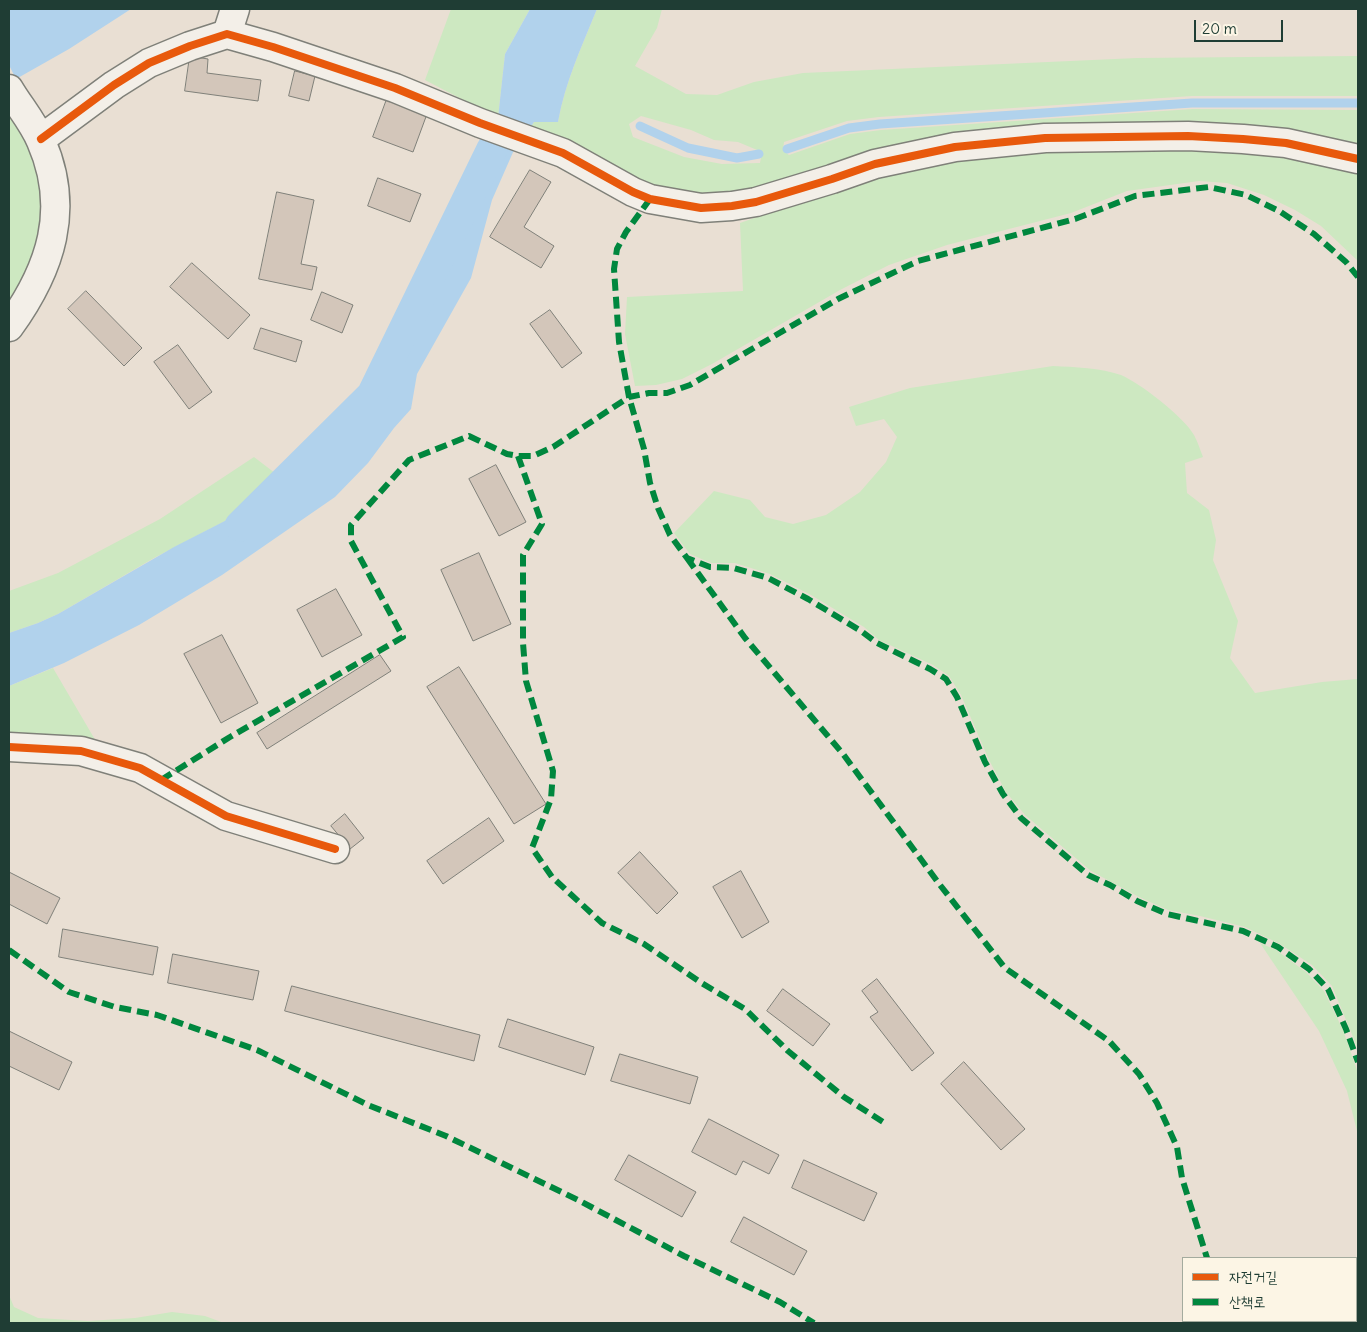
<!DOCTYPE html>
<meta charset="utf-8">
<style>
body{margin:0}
#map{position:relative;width:1367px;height:1332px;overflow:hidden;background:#e9dfd3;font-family:Delius,"Poor Story",sans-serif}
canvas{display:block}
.frame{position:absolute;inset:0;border:10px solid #1f3d34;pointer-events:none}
.legend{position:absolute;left:1182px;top:1257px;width:175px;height:65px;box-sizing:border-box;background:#fcf5e5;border:1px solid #a4ab9e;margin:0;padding:6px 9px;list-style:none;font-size:15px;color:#1f3d34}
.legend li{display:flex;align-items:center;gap:10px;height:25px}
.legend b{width:25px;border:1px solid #a4ab9e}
.scale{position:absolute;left:1194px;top:20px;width:89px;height:22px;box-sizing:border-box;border:2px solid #1f3d34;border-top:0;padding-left:6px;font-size:15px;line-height:18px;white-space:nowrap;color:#1f3d34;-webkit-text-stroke:4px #fcf5e5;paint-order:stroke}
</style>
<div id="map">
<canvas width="1367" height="1332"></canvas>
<div class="frame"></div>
<ul class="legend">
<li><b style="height:6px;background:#e8590c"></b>자전거길</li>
<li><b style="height:6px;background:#00873e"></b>산책로</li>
</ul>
<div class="scale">20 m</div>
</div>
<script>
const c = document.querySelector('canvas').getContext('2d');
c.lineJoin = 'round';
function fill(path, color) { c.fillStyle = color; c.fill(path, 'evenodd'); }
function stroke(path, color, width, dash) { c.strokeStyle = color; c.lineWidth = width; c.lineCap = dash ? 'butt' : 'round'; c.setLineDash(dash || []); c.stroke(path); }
fill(new Path2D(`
 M 451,9 L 530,9 L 505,54 L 498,118 L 425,80 Z
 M 597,9 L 662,9 L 657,28 L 635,66 L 686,94 L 717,95 L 754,82 L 803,73 L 1137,58 L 1358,56 L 1358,96 L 1192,96 L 879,117 L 847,121 L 784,142 L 783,150 L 789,155 L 850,134 L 881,130 L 1193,109 L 1358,110 L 1358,152 L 1105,130 L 782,188 L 676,198 L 530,128 L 534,122 L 558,122 C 565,82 582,46 597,9 ZM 641,116 L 691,130 L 714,140 L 738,142 L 762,152 L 760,163 L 722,164 L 684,157 L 633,137 L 629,124 Z
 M 9,102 L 34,147 L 47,229 L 30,268 L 9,304 Z
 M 1120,148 L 1257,149 L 1358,171 L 1358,261 L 1321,226 L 1295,210 L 1264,195 L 1227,183 L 1199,181 L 1127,191 L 1071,213 L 947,245 L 889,265 L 840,290 L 712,364 L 682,379 L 656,385 L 635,386 L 625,334 L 627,297 L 743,291 L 740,223 C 801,202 863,176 926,165 C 990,154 1055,153 1120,148 Z
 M 1053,366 C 1074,367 1101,368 1121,375 C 1140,383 1184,417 1194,435 C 1198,442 1200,450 1203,457 L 1185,463 L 1187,493 L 1209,510 L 1216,540 L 1213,560 L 1238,621 L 1230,658 L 1255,693 L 1322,682 L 1358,679 L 1358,1049 L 1332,986 L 1312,965 L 1280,944 L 1245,927 L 1200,916 L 1168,910 L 1139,897 L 1091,871 L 1025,815 L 1006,792 L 989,760 L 961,695 L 949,676 L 933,665 L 879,640 L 864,627 L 811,595 L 770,574 L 735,563 L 711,563 L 690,554 L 674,533 L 714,491 L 750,500 L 765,517 L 793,524 L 826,515 L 860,492 L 886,462 L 897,437 L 884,419 L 856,426 L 849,407 L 910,388 Z
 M 254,457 L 288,483 L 256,505 L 154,558 L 58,614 L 38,623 L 9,633 L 9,591 L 58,573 L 160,519 Z
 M 53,668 L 97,743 L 9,735 L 9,686 Z
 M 1260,943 L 1276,950 L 1306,972 L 1324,991 L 1343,1030 L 1358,1073 L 1358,1135 L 1347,1091 L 1319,1031 Z
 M 9,1295 L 14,1307 L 38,1318 L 88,1321 L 135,1318 L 172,1312 L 205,1316 L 224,1323 L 9,1323 Z`), '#cde8c1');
fill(new Path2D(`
 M 9,9 L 131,9 L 69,49 L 16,79 L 9,65 Z
 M 530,9 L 597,9 C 582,46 565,82 558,122 L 534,122 L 530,128 L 498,118 L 505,54 Z
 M 491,138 L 514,150 L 492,200 L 471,278 L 417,374 L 411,409 L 394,428 L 368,463 L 335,497 L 222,575 L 139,625 L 64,663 L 9,686 L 9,633 L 38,623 L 58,614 L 174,547 L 256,505 L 327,456 L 346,441 L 399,360 L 407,340 L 414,310 L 432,282 L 461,219 L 473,189 L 480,164 Z`), '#b1d2ec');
stroke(new Path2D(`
 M 640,126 L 688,148 L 737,158 L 759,154
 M 787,149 L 849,128 L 880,124 L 1192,103 L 1358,103`), '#b1d2ec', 9);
stroke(new Path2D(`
 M 240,526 L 372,395 L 492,149`), '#b1d2ec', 31);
const building = new Path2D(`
 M 190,56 L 208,59 L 207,73 L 261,80 L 258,101 L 185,91 Z
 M 295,71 L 315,76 L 309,101 L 289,96 Z
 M 387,99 L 427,114 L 413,152 L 373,137 Z
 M 530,170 L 551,182 L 524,227 L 554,246 L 541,268 L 490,237 Z
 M 378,178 L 421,194 L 410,222 L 368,206 Z
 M 277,192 L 314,200 L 301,264 L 317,267 L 312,290 L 259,279 Z
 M 192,263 L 250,315 L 228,339 L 170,287 Z
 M 86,291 L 142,348 L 124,366 L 68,309 Z
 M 322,292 L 353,305 L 342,333 L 311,320 Z
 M 550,310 L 582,353 L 562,368 L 530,324 Z
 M 261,328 L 302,341 L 296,362 L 254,349 Z
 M 178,345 L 212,392 L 189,409 L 154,362 Z
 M 496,465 L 526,522 L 499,536 L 469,479 Z
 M 479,553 L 511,624 L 473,641 L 441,570 Z
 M 336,589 L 362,635 L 322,657 L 297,610 Z
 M 222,635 L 258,703 L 221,723 L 184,654 Z
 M 380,655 L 391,671 L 267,749 L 257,733 Z
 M 459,667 L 546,804 L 514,824 L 427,687 Z
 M 345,814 L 364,838 L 350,849 L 331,826 Z
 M 489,818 L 504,841 L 443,884 L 427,861 Z
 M 640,852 L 678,893 L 657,914 L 618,873 Z
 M 741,871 L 769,922 L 742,938 L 713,887 Z
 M 9,872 L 60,898 L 47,924 L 9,904 Z
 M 63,929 L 158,947 L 153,975 L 59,957 Z
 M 173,954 L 259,971 L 253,1000 L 168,983 Z
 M 877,979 L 934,1053 L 912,1071 L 870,1017 L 878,1012 L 862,991 Z
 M 292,986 L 480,1035 L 474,1061 L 285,1011 Z
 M 783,989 L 830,1024 L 813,1046 L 767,1011 Z
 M 508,1019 L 594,1047 L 585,1075 L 499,1047 Z
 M 9,1031 L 72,1062 L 59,1090 L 9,1066 Z
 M 620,1054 L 698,1077 L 690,1104 L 611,1081 Z
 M 964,1062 L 1025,1129 L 1001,1150 L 941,1084 Z
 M 709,1119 L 779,1155 L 769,1174 L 743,1161 L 736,1175 L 692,1152 Z
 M 629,1155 L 696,1192 L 682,1217 L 615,1180 Z
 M 804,1160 L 877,1193 L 864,1221 L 792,1188 Z
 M 744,1217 L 807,1251 L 794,1275 L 731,1242 Z`);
fill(building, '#d3c6ba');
stroke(building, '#7f8079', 1);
const minor = new Path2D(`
 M 227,34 L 235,9
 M 41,139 L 114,85 L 149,63 L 190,46 L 227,34 L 273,47 L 395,88 L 480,123 L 563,153 L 633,192 L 650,199 L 701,208 L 732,206 L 756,202 L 832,179 L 875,164 L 955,147 L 1045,138 L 1188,136 L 1243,139 L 1286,143 L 1358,159
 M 9,747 L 81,751 L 140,768 L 226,816 L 335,849`);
const major = new Path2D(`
 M 9,89 C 19,106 33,122 41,141 C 71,209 51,269 9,327`);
stroke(minor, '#7f8079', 31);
stroke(major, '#7f8079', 31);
stroke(minor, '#f3efe8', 28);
stroke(major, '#f3efe8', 28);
stroke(new Path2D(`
 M 650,199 L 626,232 L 617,249 L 614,269 L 619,342 L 629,397 L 644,449 L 650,483 L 658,508 L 670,535 L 687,558 L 710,567 L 734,568 L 768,578 L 808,599 L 861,631 L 877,643 L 930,669 L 946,679 L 957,697 L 985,762 L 1003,794 L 1021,818 L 1088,875 L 1110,885 L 1137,901 L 1167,914 L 1243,931 L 1278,947 L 1309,969 L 1328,989 L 1346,1029 L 1358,1062
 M 518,456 L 542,524 L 523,555 L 523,643 L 526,681 L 553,771 L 551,799 L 532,848 L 552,877 L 602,923 L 644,944 L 700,982 L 745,1009 L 788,1051 L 844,1097 L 883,1122
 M 687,558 L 745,638 L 843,754 L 940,885 L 1005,968 L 1109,1041 L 1139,1074 L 1157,1103 L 1177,1147 L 1182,1178 L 1207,1258
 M 161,780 L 230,737 L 403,637 L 351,541 L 351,525 L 409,460 L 469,436 L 507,454 L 518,456 L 533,456 L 553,447 L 629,397 L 649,393 L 667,393 L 690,385 L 838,299 L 918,261 L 1075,219 L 1135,196 L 1209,187 L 1246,195 L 1279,211 L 1314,234 L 1346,262 L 1358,277
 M 9,950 L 69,992 L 115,1007 L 157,1015 L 257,1050 L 368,1105 L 446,1136 L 578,1200 L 684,1256 L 780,1302 L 814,1323
 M 1227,1321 L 1228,1323`), '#00873e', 6, [12, 6]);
stroke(new Path2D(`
 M 41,139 L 114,85 L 149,63 L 190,46 L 227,34 L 273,47 L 395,88 L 480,123 L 563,153 L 633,192 L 650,199 L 701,208 L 732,206 L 756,202 L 832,179 L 875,164 L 955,147 L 1045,138 L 1188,136 L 1243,139 L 1286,143 L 1358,159
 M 9,747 L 81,751 L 140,768 L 226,816 L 335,849`), '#e8590c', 8);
</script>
